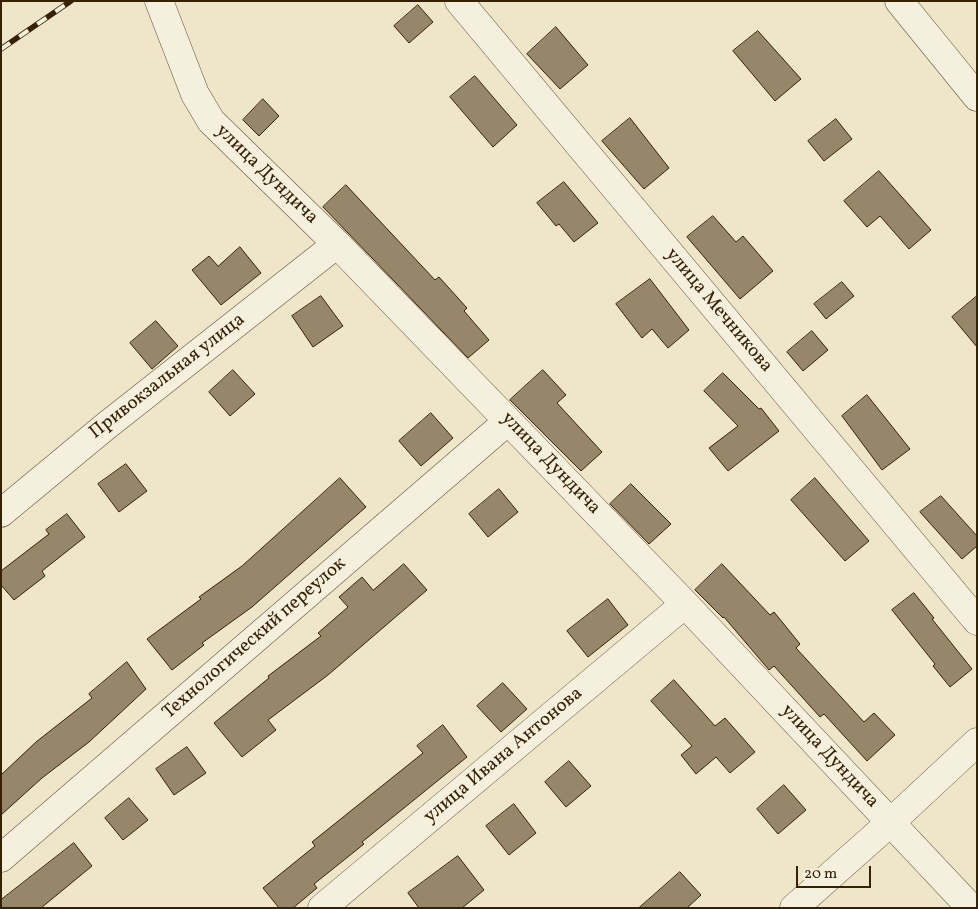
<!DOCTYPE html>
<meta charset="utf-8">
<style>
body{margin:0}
#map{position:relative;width:978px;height:909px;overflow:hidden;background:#efe6ca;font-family:Vollkorn,serif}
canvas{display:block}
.frame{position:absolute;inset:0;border:2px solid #362102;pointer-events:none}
.scale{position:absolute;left:796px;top:866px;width:75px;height:22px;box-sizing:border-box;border:2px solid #362102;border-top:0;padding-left:6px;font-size:15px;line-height:18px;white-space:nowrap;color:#362102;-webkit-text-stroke:4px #f5efdd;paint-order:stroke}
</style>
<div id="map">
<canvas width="978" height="909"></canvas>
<div class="frame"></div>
<div class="scale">20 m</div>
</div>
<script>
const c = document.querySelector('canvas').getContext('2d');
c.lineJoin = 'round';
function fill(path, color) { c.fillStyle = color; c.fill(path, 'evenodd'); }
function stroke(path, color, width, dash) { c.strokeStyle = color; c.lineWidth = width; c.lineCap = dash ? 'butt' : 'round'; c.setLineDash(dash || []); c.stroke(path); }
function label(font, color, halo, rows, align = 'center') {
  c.font = font + ' Vollkorn,serif'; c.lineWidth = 5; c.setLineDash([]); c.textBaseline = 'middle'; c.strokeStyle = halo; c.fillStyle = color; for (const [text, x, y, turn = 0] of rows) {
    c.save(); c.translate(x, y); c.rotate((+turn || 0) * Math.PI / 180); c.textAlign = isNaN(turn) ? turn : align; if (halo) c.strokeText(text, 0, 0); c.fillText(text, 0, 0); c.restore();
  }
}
const building = new Path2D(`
 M 418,5 L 433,22 L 409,43 L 394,26 Z
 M 556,27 L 588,65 L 560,89 L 527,54 Z
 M 758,31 L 801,79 L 775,101 L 733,51 Z
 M 475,76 L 517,125 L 493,147 L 450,97 Z
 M 263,99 L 279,116 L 259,136 L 243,120 Z
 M 630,118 L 669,168 L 644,189 L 602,141 Z
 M 836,119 L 852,139 L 824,161 L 808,141 Z
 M 879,171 L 931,230 L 909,249 L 880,216 L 867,227 L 844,201 Z
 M 564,182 L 598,223 L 574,242 L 559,224 L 556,226 L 537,203 Z
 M 346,185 L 435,280 L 439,277 L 467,308 L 464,311 L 489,340 L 468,358 L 323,207 Z
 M 713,216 L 736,242 L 743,236 L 773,271 L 740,299 L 687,237 Z
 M 240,247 L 261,273 L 221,305 L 192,270 L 209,256 L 218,266 Z
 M 650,279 L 689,330 L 668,348 L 652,329 L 642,338 L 616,304 Z
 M 842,282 L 854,296 L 826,319 L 814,304 Z
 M 321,296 L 343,326 L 313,347 L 292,316 Z
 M 977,296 L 977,347 L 952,317 Z
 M 156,321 L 178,346 L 152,369 L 130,343 Z
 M 812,331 L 828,350 L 803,371 L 787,352 Z
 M 233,370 L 255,394 L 230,416 L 209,392 Z
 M 543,370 L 566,395 L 557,403 L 602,452 L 581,471 L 510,400 Z
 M 723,373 L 759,409 L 761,408 L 779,431 L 728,471 L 709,448 L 738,426 L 704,391 Z
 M 867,395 L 910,449 L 882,470 L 842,416 Z
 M 431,413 L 453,438 L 421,466 L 399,441 Z
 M 126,464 L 147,491 L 119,512 L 98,484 Z
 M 340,478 L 366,507 L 252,607 L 202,643 L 204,645 L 172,670 L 147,639 L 201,599 L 199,597 L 242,566 Z
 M 815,478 L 869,541 L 845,561 L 791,500 Z
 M 631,484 L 671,524 L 649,544 L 610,504 Z
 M 499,489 L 518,512 L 488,537 L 469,514 Z
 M 941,496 L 977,536 L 977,546 L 962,559 L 920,512 Z
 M 67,514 L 85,537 L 42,571 L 45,576 L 14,600 L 1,585 L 1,571 L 49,534 L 46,530 Z
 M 404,564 L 427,590 L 328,675 L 268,720 L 276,730 L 242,757 L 214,723 L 269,678 L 268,676 L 321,636 L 318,633 L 348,607 L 339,597 L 362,577 L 373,590 Z
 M 722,564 L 770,615 L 774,612 L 800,644 L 796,648 L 864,722 L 874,713 L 895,735 L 867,761 L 824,714 L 820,717 L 774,666 L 769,670 L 724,617 L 723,618 L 695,590 Z
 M 914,593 L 934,618 L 932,619 L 972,669 L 950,687 L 933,666 L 935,664 L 892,610 Z
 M 608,599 L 628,625 L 588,657 L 567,631 Z
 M 127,662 L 146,689 L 89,742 L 42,778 L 1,815 L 1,775 L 36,742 L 92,698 L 89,694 Z
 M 674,680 L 715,726 L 725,718 L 755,752 L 730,773 L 716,757 L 696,774 L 681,755 L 692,746 L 651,701 Z
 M 503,683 L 527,709 L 501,732 L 477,706 Z
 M 443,725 L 467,757 L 362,842 L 364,844 L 314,884 L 317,888 L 293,908 L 279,908 L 263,888 L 315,846 L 312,842 L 423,753 L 417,746 Z
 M 187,747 L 206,773 L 174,795 L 156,769 Z
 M 569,761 L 591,786 L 566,807 L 545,782 Z
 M 784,785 L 806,810 L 778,834 L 757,809 Z
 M 129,798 L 148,820 L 123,840 L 105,818 Z
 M 514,804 L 536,833 L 509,855 L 486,826 Z
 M 74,843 L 92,866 L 41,908 L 1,908 L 1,900 Z
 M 458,856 L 484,890 L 462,908 L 419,908 L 408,893 Z
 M 680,872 L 701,895 L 687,908 L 639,908 Z`);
fill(building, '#96876a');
stroke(building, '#362102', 1);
const minor = new Path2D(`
 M 159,1 L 195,94 L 211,121 L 337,244 L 685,604 L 971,908
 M 459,1 L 977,621
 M 899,1 L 977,97
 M 1,513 L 106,426 L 337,244
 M 1,858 L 508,421
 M 322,908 L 685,604
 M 794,908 L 891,822 L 977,742`);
stroke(minor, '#645234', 29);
stroke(minor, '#f5efdd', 28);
const rail = new Path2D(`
 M 1,49 L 71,1`);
stroke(rail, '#362102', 5.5);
stroke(rail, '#f5efdd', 4, [11]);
label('19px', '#362102', '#f5efdd', [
 ["улица Дундича",266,175,44],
 ["улица Мечникова",718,311,50],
 ["Привокзальная улица",168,377,-38],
 ["улица Дундича",550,464,46],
 ["Технологический переулок",255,639,-41],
 ["улица Ивана Антонова",504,756,-40],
 ["улица Дундича",829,757,47]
]);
</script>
